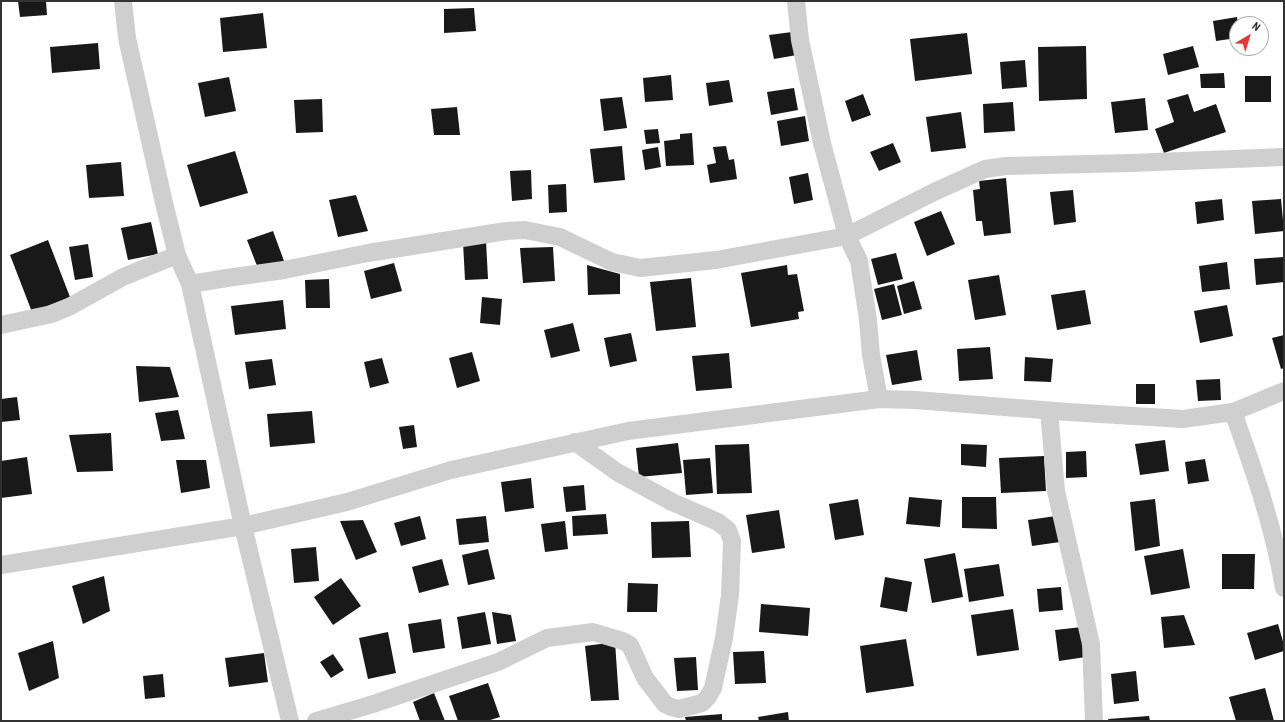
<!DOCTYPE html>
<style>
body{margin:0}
#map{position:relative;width:1285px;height:722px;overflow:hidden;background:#fff;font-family:"Roboto Condensed",sans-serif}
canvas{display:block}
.frame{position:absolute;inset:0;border:2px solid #323232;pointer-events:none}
.north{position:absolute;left:1229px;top:16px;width:40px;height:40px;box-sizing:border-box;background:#fff;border:1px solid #adadad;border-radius:50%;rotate:38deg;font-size:11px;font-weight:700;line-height:16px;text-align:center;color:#323232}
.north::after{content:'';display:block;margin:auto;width:14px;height:18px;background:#ed352f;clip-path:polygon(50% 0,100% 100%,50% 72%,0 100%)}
</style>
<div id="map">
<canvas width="1285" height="722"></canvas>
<div class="frame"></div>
<div class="north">N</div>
</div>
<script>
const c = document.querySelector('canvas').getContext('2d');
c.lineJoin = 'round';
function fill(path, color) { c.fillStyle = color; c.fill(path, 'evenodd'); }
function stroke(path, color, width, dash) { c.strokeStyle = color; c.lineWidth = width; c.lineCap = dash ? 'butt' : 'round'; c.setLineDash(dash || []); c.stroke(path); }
fill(new Path2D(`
 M 18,1 L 46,1 L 47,15 L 20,17 Z
 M 474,8 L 476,31 L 444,33 L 444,9 Z
 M 263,13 L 267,48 L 223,52 L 220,18 Z
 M 1237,17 L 1238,24 L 1237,24 L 1237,38 L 1216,41 L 1213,21 Z
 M 792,32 L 797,55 L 774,59 L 769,35 Z
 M 967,33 L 972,74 L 915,81 L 910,39 Z
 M 98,43 L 100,69 L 52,73 L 50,47 Z
 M 1086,46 L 1087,99 L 1039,101 L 1038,47 Z
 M 1193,46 L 1199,67 L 1168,75 L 1163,54 Z
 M 1025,60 L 1027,87 L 1002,89 L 1000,62 Z
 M 1224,73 L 1225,88 L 1201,88 L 1200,74 Z
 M 671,75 L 673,100 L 645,102 L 643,78 Z
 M 1245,76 L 1271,76 L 1271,102 L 1245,102 Z
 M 229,77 L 236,111 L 205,117 L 198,83 Z
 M 729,80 L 733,102 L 709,106 L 706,83 Z
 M 794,88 L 798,110 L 771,115 L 767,92 Z
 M 863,94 L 871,115 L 852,122 L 845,101 Z
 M 1188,94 L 1194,112 L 1216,104 L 1226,132 L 1164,153 L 1155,129 L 1174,122 L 1167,100 Z
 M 622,97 L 627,128 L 604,131 L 600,99 Z
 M 1145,98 L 1148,130 L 1115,133 L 1111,102 Z
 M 322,99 L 323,132 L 296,133 L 294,100 Z
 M 1013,102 L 1015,131 L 984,133 L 983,104 Z
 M 457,107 L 460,135 L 434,135 L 431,109 Z
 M 961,112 L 966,148 L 931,152 L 926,117 Z
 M 805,116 L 809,141 L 781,146 L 777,121 Z
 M 658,129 L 660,143 L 646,144 L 644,130 Z
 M 692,133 L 694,165 L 666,166 L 664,141 L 680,139 L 680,134 Z
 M 893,143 L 901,162 L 879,171 L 870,152 Z
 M 622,146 L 625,180 L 594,183 L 590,149 Z
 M 726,146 L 729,160 L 734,159 L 737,179 L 710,183 L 707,165 L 716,163 L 713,147 Z
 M 658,147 L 661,167 L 645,170 L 642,150 Z
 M 235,151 L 248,193 L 200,207 L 187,165 Z
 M 121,162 L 124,196 L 89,198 L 86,165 Z
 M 531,170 L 532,199 L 512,201 L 510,171 Z
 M 808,173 L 813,200 L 794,204 L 789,177 Z
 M 1006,178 L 1011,233 L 984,236 L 982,221 L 976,221 L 973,190 L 980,189 L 979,181 Z
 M 566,184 L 567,212 L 549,213 L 548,185 Z
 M 1073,190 L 1076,222 L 1054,225 L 1050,192 Z
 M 356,195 L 368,231 L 338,237 L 329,200 Z
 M 1222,199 L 1224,220 L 1197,224 L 1195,202 Z
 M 1281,199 L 1284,231 L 1255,234 L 1252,201 Z
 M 941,211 L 955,244 L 927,256 L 914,222 Z
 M 151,222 L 158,254 L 128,260 L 121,228 Z
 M 273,231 L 284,261 L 259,271 L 247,240 Z
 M 48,240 L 70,297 L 32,312 L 10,255 Z
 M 486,241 L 488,279 L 465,280 L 463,242 Z
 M 88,244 L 93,277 L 75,280 L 69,247 Z
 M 553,247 L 555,281 L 523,283 L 520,248 Z
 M 896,253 L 903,279 L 878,285 L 871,259 Z
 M 1284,257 L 1284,282 L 1256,285 L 1254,259 Z
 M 1227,262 L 1230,289 L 1202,292 L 1199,266 Z
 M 394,263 L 402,291 L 371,299 L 364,271 Z
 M 587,265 L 620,274 L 620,294 L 588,295 Z
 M 787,265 L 788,275 L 797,274 L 804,311 L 798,312 L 799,319 L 751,327 L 741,273 Z
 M 999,275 L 1006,315 L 975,320 L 968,280 Z
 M 691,278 L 696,327 L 656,331 L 650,282 Z
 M 329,279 L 330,308 L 306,308 L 305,280 Z
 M 914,281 L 922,309 L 904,314 L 897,286 Z
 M 894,284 L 902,315 L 882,320 L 874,289 Z
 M 1085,290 L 1091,324 L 1057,330 L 1051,295 Z
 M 482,297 L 502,299 L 500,325 L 480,323 Z
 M 283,300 L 286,329 L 235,335 L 231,306 Z
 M 1227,305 L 1233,336 L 1200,343 L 1194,311 Z
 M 573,323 L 580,351 L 551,358 L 544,330 Z
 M 631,333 L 637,361 L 610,367 L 604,338 Z
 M 1284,335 L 1284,368 L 1281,369 L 1272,338 Z
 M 990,347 L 993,379 L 959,381 L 957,349 Z
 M 917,350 L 922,380 L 892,385 L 886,355 Z
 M 472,352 L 480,381 L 457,388 L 449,358 Z
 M 729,353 L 732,388 L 696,391 L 692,356 Z
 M 1025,357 L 1053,359 L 1051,382 L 1024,381 Z
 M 382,358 L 389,383 L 370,388 L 364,362 Z
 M 272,359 L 276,385 L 249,389 L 245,362 Z
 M 136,366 L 170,367 L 179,397 L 139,402 Z
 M 1220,379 L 1221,400 L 1198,401 L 1196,380 Z
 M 1136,384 L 1155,384 L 1155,404 L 1136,404 Z
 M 17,397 L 20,420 L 1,422 L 1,399 Z
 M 178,410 L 185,439 L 161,441 L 155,413 Z
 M 312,411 L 315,443 L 270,447 L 267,414 Z
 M 414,425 L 417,447 L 403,449 L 399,427 Z
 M 111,433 L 113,471 L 77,472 L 69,435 Z
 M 1165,440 L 1169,471 L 1140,475 L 1135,444 Z
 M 678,443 L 682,473 L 639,477 L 636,448 Z
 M 749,444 L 752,493 L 717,494 L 715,445 Z
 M 961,444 L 987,445 L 986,467 L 961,465 Z
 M 1086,451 L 1087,477 L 1066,478 L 1066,452 Z
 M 1044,456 L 1046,491 L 1001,493 L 999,458 Z
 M 27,457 L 32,494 L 1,498 L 1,461 Z
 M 710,458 L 713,493 L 686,495 L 683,460 Z
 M 1205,459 L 1209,481 L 1188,484 L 1185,462 Z
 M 176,460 L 206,460 L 210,488 L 181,493 Z
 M 531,478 L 534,508 L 505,512 L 501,482 Z
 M 584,485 L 586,510 L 566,512 L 563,487 Z
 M 909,497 L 942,500 L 940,527 L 906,524 Z
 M 962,497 L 996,497 L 997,529 L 962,528 Z
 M 858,499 L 864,535 L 835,540 L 829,504 Z
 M 1155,499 L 1160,546 L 1135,551 L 1130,502 Z
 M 779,510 L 785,548 L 752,553 L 746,515 Z
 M 606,514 L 608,534 L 573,536 L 572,516 Z
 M 420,516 L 426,539 L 401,546 L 394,523 Z
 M 486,516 L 489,542 L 459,545 L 456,519 Z
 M 1056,516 L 1060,542 L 1032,546 L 1028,520 Z
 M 363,520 L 377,552 L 356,560 L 340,521 Z
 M 565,521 L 568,549 L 545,552 L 541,524 Z
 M 689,521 L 691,557 L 652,558 L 651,522 Z
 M 316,547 L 319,581 L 294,583 L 291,549 Z
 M 488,549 L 495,579 L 468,585 L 462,555 Z
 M 1183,549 L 1190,588 L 1151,595 L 1144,556 Z
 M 955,553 L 963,597 L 932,603 L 924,559 Z
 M 1222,554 L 1255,554 L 1254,589 L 1222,589 Z
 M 442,559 L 449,585 L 419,593 L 412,567 Z
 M 999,564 L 1004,596 L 969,602 L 964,569 Z
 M 104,576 L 110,611 L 83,624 L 72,586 Z
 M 885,577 L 912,582 L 907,612 L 880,607 Z
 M 341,578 L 361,606 L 333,625 L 314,597 Z
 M 628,583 L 658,584 L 657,612 L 627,612 Z
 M 1061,587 L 1063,610 L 1039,612 L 1037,589 Z
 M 761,604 L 810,608 L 808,636 L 759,632 Z
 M 1013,609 L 1019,650 L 977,656 L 971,615 Z
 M 485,612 L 491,644 L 462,649 L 457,617 Z
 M 492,612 L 511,615 L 516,641 L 497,644 Z
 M 1184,615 L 1195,645 L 1164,648 L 1161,617 Z
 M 441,619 L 445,648 L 413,653 L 408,624 Z
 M 1278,624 L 1284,645 L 1284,651 L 1255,660 L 1247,633 Z
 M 1082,627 L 1086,657 L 1059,661 L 1055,630 Z
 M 388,632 L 396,673 L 368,679 L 359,638 Z
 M 906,639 L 914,686 L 866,693 L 860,646 Z
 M 53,641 L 59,678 L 29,691 L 18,653 Z
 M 615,642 L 619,700 L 591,701 L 585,646 Z
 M 764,651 L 766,683 L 735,684 L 733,652 Z
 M 264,653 L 268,682 L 229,687 L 225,658 Z
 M 333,654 L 344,670 L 331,678 L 320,662 Z
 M 696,657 L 698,690 L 677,691 L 674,658 Z
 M 1136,671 L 1139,701 L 1114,704 L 1111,674 Z
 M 163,674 L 165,697 L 145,699 L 143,676 Z
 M 488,683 L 500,717 L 487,721 L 458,721 L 449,696 Z
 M 1265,688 L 1274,721 L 1236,721 L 1229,697 Z
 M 434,693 L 445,721 L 420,721 L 413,702 Z
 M 788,712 L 789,721 L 759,721 L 758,717 Z
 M 722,714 L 722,721 L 686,721 L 685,717 Z
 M 1149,716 L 1150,721 L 1109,721 L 1108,719 Z`), '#191919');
stroke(new Path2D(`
 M 123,1 L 127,38 L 164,203 L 177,255 L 190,284 L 243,526 L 290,721
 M 796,1 L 800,40 L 822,143 L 847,236 L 859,261 L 868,320 L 871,355 L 879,399
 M 190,284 L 227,278 L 284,270 L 368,253 L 506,231 L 525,230 L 560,237 L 612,262 L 640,268 L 716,260 L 847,236 L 934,192 L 985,169 L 1006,166 L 1131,163 L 1284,157
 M 1,325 L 52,314 L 69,307 L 123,277 L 177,255
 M 1049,411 L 1056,491 L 1091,644 L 1094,721
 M 1233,412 C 1254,470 1274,528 1284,588
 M 1,565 L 243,526 L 347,502 L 451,470 L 628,431 L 879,399 L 915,400 L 1068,412 L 1183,419 L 1233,412 L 1284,391
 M 316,721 L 373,704 L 498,662 L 547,638 L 593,632 L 623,641 L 630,645 L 645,678 L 665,704 L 671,707 L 679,709 L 702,703 L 708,697 L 713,688 L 724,638 L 730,595 L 732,541 L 728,530 L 718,522 L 672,502 L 617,472 L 575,442`), '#cfcfcf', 18);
</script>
